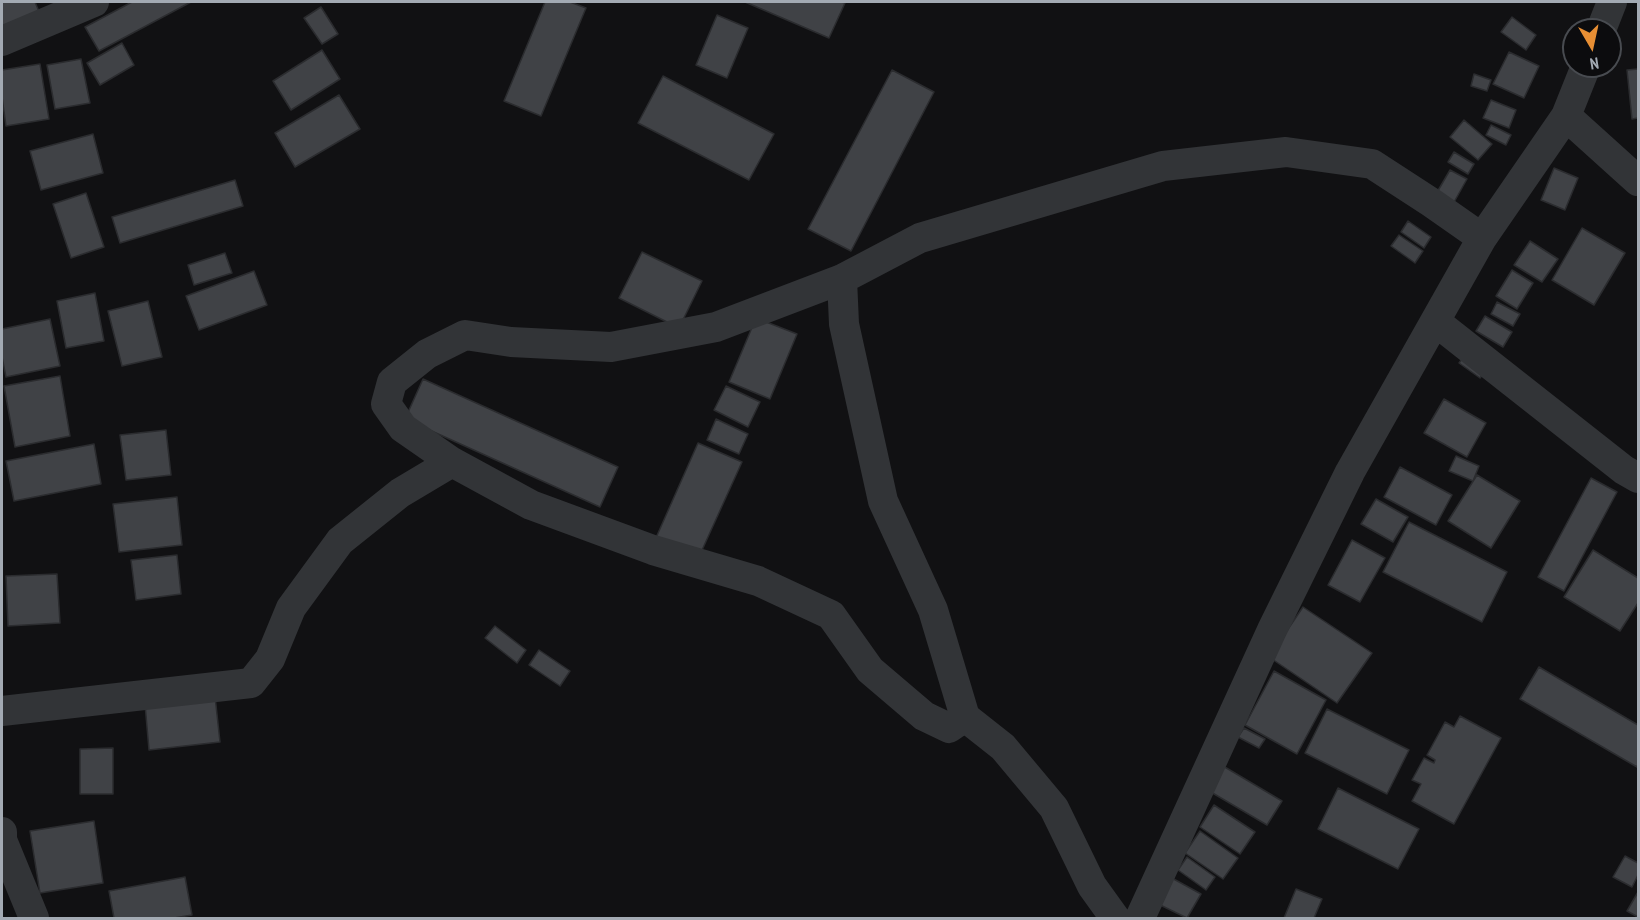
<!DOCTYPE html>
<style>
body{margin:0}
#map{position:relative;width:1640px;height:920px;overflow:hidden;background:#111113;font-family:"PT Sans Narrow",sans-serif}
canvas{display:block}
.frame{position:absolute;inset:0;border:3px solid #a3aab3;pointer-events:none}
.north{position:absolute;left:1562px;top:18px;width:60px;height:60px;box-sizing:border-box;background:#0c0c0e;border:2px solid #484b50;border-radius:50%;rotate:171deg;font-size:16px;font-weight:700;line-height:24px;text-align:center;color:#a3aab3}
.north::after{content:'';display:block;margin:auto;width:21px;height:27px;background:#e88f34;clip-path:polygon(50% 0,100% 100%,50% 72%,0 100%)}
</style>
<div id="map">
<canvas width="1640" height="920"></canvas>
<div class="frame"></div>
<div class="north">N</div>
</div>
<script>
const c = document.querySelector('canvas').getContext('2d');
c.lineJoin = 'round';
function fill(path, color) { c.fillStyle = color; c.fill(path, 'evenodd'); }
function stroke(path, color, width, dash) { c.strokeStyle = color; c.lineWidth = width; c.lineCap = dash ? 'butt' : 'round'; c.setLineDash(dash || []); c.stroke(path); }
const building = new Path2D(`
 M 2,2 L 35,2 L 40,14 L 2,29 Z
 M 132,2 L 191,2 L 99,51 L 85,27 Z
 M 545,2 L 570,2 L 586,8 L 541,116 L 504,101 Z
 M 745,2 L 841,2 L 845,3 L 829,38 Z
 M 321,7 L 338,34 L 322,44 L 304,18 Z
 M 717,15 L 748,28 L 727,78 L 696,65 Z
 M 1512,17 L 1536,35 L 1526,50 L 1501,32 Z
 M 122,43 L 134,65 L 100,85 L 87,63 Z
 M 322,50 L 340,79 L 291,110 L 273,81 Z
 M 1509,52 L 1539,66 L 1524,98 L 1493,84 Z
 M 81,59 L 90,103 L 55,109 L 47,65 Z
 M 40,64 L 49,119 L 6,126 L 2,97 L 2,70 Z
 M 1638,69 L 1638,118 L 1632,119 L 1627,70 Z
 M 892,70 L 934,92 L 851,251 L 808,229 Z
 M 1474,74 L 1491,80 L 1487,91 L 1471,86 Z
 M 663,76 L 774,134 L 749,180 L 638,123 Z
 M 339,95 L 360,129 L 295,167 L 275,133 Z
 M 1491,100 L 1516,110 L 1509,128 L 1483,118 Z
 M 1464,120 L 1492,144 L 1478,160 L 1450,137 Z
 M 1491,125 L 1511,135 L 1506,145 L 1486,135 Z
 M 93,134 L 103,173 L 41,190 L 30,151 Z
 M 1454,152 L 1474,164 L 1468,174 L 1448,162 Z
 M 1554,168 L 1578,178 L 1565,210 L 1541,200 Z
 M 1450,170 L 1467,179 L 1453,204 L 1436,194 Z
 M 235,180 L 243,206 L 120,243 L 112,217 Z
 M 86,193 L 104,247 L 71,258 L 53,204 Z
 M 1408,221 L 1431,237 L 1424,248 L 1401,232 Z
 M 1582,228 L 1625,253 L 1594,305 L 1552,280 Z
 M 1399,235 L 1423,251 L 1415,263 L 1391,246 Z
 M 1530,241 L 1558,259 L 1542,282 L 1514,265 Z
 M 642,252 L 702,281 L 679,328 L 619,298 Z
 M 225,253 L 232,273 L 194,285 L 188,265 Z
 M 1512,270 L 1533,283 L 1517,309 L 1496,296 Z
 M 254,271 L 267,305 L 199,330 L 186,296 Z
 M 95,293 L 104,341 L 66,348 L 57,301 Z
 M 148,301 L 162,357 L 122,366 L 108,311 Z
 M 1497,302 L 1520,314 L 1513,326 L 1491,314 Z
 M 1485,316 L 1512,332 L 1503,347 L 1476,331 Z
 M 756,318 L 797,334 L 770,399 L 729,382 Z
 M 50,319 L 60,366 L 6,377 L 2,357 L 2,329 Z
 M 1468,351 L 1489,366 L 1480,378 L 1459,363 Z
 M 60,376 L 70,436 L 15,447 L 4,386 Z
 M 423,379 L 618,467 L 600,507 L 405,419 Z
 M 726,386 L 760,402 L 748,427 L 714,410 Z
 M 1444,399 L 1486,423 L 1467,457 L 1424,433 Z
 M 716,419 L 748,434 L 739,454 L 707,440 Z
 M 166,430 L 171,475 L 126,480 L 120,435 Z
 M 698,443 L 742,462 L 698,559 L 655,540 Z
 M 94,444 L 101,484 L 14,501 L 6,461 Z
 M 1456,456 L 1479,466 L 1473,481 L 1449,471 Z
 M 1400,467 L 1452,495 L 1436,525 L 1384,497 Z
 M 1477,475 L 1520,501 L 1491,548 L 1448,521 Z
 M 1591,478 L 1617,492 L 1564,591 L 1538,577 Z
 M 177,497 L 182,545 L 119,552 L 113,504 Z
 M 1376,499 L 1408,517 L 1393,542 L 1361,524 Z
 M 1409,522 L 1507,572 L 1482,622 L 1383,572 Z
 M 1352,540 L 1385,558 L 1360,602 L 1328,585 Z
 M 1593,550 L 1638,578 L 1638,603 L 1620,631 L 1564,597 Z
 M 177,555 L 181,594 L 136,600 L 131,560 Z
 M 57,574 L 60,623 L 8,626 L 6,576 Z
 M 1303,607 L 1372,653 L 1337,703 L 1269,657 Z
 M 495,626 L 526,650 L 517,663 L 485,638 Z
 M 539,650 L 570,671 L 560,686 L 529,665 Z
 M 1539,667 L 1638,725 L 1638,764 L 1637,767 L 1520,699 Z
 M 1274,671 L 1326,700 L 1297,754 L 1245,725 Z
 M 215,696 L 220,742 L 149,750 L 145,704 Z
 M 1327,709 L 1409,750 L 1387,794 L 1305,753 Z
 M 1460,716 L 1501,738 L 1454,824 L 1412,801 L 1421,784 L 1412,780 L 1424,758 L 1434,763 L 1435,760 L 1427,755 L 1445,722 L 1454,727 Z
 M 1244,728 L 1265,739 L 1259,748 L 1238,737 Z
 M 113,748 L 113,794 L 80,794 L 80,749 Z
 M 1218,763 L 1282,801 L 1267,825 L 1204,788 Z
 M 1338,788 L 1419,829 L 1398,869 L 1318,829 Z
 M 1214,805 L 1255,832 L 1240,854 L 1200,827 Z
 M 94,821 L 103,883 L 40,893 L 30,831 Z
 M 1200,831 L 1238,858 L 1223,879 L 1185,853 Z
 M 1625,856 L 1638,863 L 1638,875 L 1632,887 L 1613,877 Z
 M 1187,857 L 1215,877 L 1206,890 L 1178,870 Z
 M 185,877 L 192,915 L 174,918 L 114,918 L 109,891 Z
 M 1170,877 L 1201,894 L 1187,918 L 1156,903 Z
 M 1296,889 L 1322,899 L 1314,918 L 1284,918 Z
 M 1638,892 L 1638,917 L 1627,911 Z`);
fill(building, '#404246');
stroke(building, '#2b2c2f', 1.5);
stroke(new Path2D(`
 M 1601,30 L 1612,2
 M 2,41 L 94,2
 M 1566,116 L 1638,181
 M 842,279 L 844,324 L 883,501 L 933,610 L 965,717 L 1003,747 L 1054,808 L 1092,886 L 1115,918
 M 1436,322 L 1624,470 L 1638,478
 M 2,711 L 251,683 L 270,659 L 291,608 L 340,541 L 400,493 L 452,462
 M 965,717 L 949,728 L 924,716 L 870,670 L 831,615 L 758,581 L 653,550 L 531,505 L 452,462 L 403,428 L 386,404 L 392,382 L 427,354 L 465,335 L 511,342 L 611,347 L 716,327 L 842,279 L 920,238 L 1163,166 L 1286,152 L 1372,164 L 1432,203 L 1482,238
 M 2,832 L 2,840 L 34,918
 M 1140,918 L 1272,630 L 1350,472 L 1482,238 L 1566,116 L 1586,66`), '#323437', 30);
</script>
